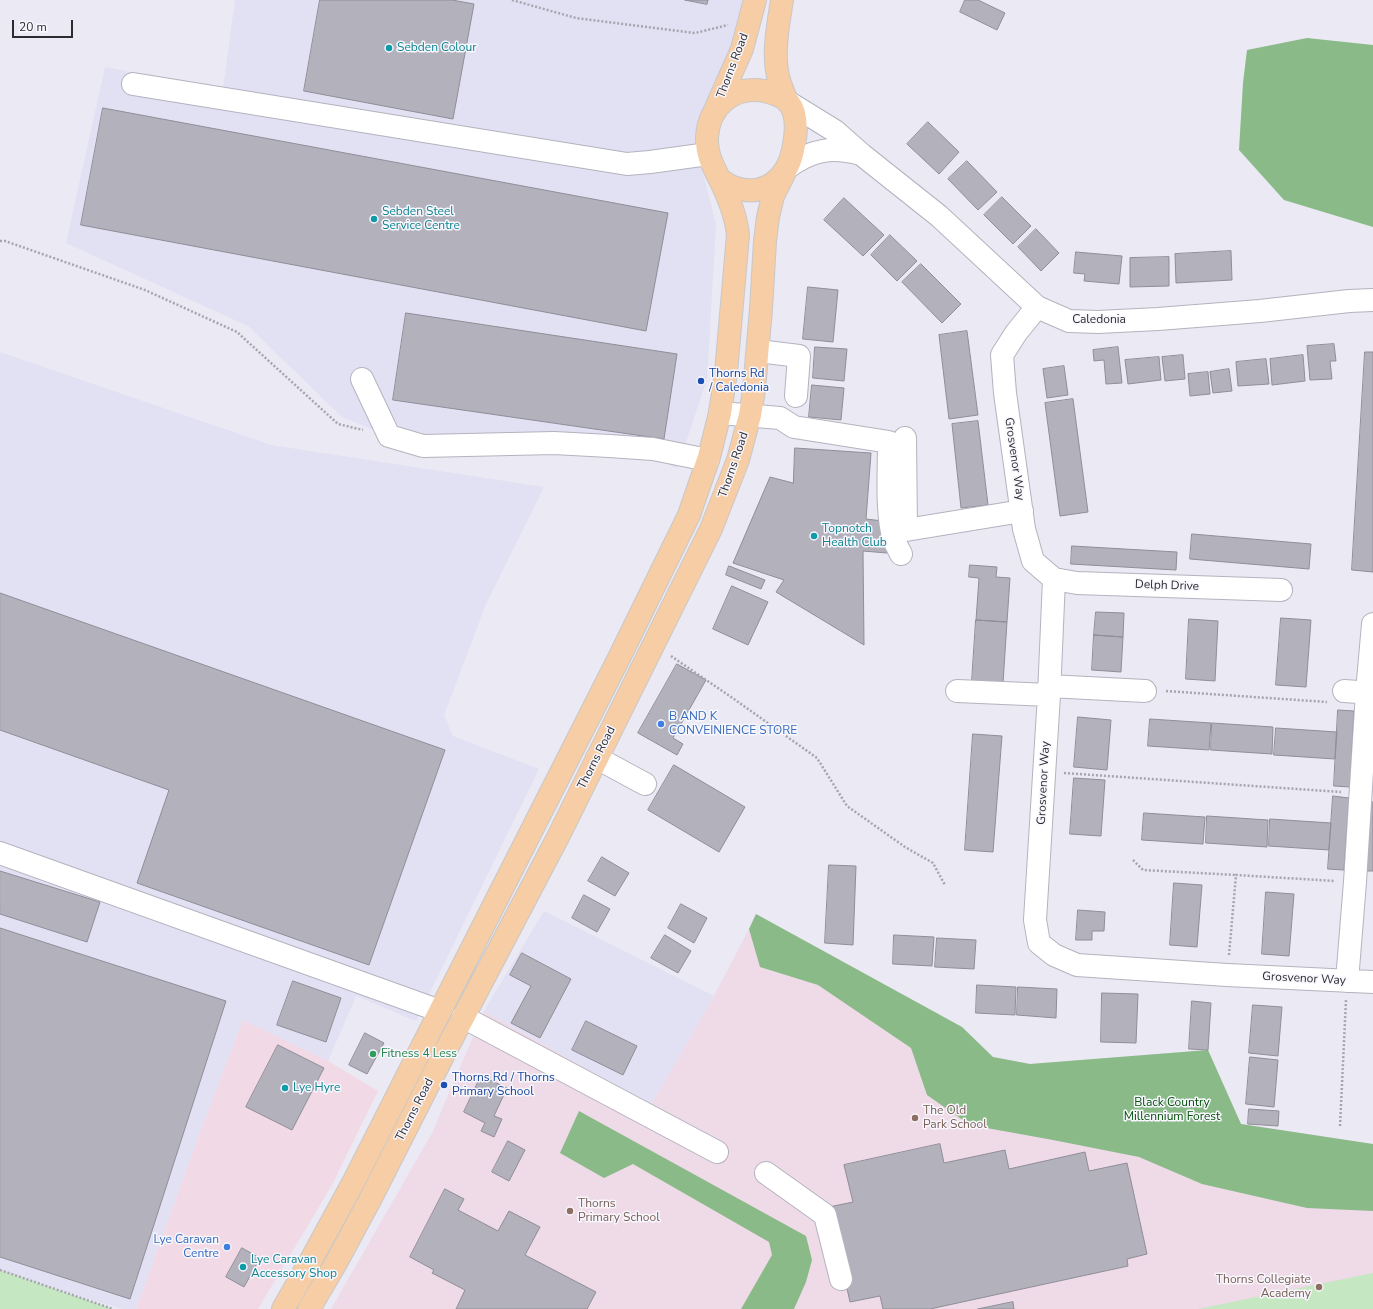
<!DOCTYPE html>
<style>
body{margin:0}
#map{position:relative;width:1373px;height:1309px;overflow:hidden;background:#eae9f4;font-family:"Nunito Sans",sans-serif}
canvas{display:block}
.scale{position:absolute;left:12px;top:20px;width:61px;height:18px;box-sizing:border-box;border:2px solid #2c2c30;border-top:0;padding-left:5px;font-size:12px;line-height:14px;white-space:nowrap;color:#2c2c30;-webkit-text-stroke:3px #f8f7fe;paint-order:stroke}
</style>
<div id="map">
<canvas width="1373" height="1309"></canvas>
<div class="scale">20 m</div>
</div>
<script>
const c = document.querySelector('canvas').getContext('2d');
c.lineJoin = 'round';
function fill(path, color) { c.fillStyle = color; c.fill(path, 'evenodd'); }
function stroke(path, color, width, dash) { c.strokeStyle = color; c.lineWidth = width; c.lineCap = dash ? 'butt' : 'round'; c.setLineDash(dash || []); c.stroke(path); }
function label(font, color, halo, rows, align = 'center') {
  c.font = font + ' "Nunito Sans",sans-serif'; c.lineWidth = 3; c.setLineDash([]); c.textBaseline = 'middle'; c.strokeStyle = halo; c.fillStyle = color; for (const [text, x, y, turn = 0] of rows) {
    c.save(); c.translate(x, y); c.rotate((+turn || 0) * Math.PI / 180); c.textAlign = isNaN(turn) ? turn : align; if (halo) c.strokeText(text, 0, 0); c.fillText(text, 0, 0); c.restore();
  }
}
fill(new Path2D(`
 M 243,1020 L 328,1061 L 378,1091 L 332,1185 L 258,1309 L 136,1309 L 202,1126 Z`), '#f1d9e5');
fill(new Path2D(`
 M 235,0 L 743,0 L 729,69 L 697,149 L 716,225 L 707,379 L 677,469 L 652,455 L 389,436 L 342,417 L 248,326 L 66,243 L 105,67 L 223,89 Z
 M 0,352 L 271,445 L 544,487 L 486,604 L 444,715 L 453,736 L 539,769 L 416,1021 L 356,996 L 328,1061 L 243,1020 L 202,1126 L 136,1309 L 123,1309 L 74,1295 L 0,1270 Z
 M 544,911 L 714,996 L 651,1105 L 484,1011 Z`), '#e2e0f3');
fill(new Path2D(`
 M 756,914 L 962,1027 L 993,1057 L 1030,1064 L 1208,1050 L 1241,1124 L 1373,1144 L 1373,1309 L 331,1309 L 432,1133 L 484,1011 L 651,1105 L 714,996 L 749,929 Z`), '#efdae8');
fill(new Path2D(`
 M 0,1270 L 113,1309 L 0,1309 Z
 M 1373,1273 L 1373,1309 L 1198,1309 Z`), '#c5e7c2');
fill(new Path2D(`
 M 1307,38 L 1373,45 L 1373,227 L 1284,200 L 1239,150 L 1243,83 L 1247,50 Z
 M 756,914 L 962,1027 L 993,1057 L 1030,1064 L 1208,1050 L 1241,1124 L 1373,1144 L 1373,1211 L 1307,1208 L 1202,1184 L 1139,1157 L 1053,1140 L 970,1125 L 927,1095 L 911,1048 L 818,985 L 760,967 L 749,929 Z
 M 579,1111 L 806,1236 L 812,1260 L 806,1282 L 794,1309 L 741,1309 L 772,1255 L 769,1242 L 633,1164 L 604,1178 L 560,1153 Z`), '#89ba87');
const building = new Path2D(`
 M 320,0 L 452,0 L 474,4 L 453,119 L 304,91 Z
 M 685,0 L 708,0 L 707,4 Z
 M 965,0 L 978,0 L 1005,13 L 997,30 L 960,12 Z
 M 103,108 L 668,213 L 646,331 L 81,225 Z
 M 928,122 L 959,152 L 939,174 L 907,144 Z
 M 967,161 L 997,192 L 978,210 L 948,179 Z
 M 1002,197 L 1031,226 L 1013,244 L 984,215 Z
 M 844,198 L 884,235 L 863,256 L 824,220 Z
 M 1036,229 L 1059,253 L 1041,271 L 1018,247 Z
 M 890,235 L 917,261 L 897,281 L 871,255 Z
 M 1231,251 L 1232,280 L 1176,283 L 1175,254 Z
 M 1076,252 L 1122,256 L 1119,284 L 1084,281 L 1085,274 L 1074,273 Z
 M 1169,257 L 1169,286 L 1130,287 L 1130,258 Z
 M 921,264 L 961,304 L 942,323 L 902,282 Z
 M 808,287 L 838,290 L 833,342 L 803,339 Z
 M 406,313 L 677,354 L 664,439 L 393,400 Z
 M 967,331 L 978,415 L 949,419 L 939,335 Z
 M 1334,344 L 1336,361 L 1330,361 L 1332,379 L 1310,380 L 1307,346 Z
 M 815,347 L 847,349 L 844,381 L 813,378 Z
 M 1118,347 L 1122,383 L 1106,384 L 1104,360 L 1094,361 L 1093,350 Z
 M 1365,352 L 1373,352 L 1373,572 L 1352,570 Z
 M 1183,355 L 1185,379 L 1165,381 L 1162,357 Z
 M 1303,355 L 1305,381 L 1272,385 L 1270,359 Z
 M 1159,357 L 1161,380 L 1128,384 L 1125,360 Z
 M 1266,359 L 1269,384 L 1238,386 L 1236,362 Z
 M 1064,366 L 1068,395 L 1047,398 L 1043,369 Z
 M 1229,369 L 1232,391 L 1213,393 L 1210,372 Z
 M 1208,372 L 1210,394 L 1190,396 L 1188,374 Z
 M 812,385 L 844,388 L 841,420 L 809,417 Z
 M 1073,399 L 1088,512 L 1060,516 L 1045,403 Z
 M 978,421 L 988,505 L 961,508 L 952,424 Z
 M 795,448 L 871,453 L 866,519 L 883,521 L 887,553 L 863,551 L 864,645 L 776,592 L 784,580 L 733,563 L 770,477 L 793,483 Z
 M 1192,534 L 1311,544 L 1309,569 L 1190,559 Z
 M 1072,546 L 1177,552 L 1176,570 L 1071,564 Z
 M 970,565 L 997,567 L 996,577 L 1010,578 L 1007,622 L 976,620 L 979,578 L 969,577 Z
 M 729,566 L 765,580 L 761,589 L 726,575 Z
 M 732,586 L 768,602 L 748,645 L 713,629 Z
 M 0,593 L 445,750 L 369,965 L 137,883 L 169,790 L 0,730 Z
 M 1096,612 L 1124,613 L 1123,637 L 1094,635 Z
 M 1281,618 L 1311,620 L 1306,687 L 1276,685 Z
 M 1189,619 L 1218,621 L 1215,681 L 1186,679 Z
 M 976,620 L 1007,622 L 1003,683 L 972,681 Z
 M 1094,635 L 1123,637 L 1121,672 L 1092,670 Z
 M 677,664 L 706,680 L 673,738 L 683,744 L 677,755 L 638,733 Z
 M 1338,710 L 1354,711 L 1350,787 L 1334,786 Z
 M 1078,717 L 1111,720 L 1107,770 L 1074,767 Z
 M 1150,719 L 1211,723 L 1209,750 L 1148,746 Z
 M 1212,723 L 1273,727 L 1272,754 L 1211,750 Z
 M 1276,728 L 1337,732 L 1335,759 L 1274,755 Z
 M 973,734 L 1002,736 L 993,852 L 965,850 Z
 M 674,765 L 745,807 L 719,852 L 648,810 Z
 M 1074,778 L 1105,780 L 1101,836 L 1070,834 Z
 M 1333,796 L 1349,798 L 1344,870 L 1328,869 Z
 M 1368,802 L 1373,802 L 1373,871 L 1366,871 Z
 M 1144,813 L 1205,817 L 1203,844 L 1142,840 Z
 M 1207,816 L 1268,820 L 1267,847 L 1206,843 Z
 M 1270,819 L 1331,823 L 1329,850 L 1269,846 Z
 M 602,857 L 629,873 L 615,896 L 588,881 Z
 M 829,865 L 856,866 L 853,945 L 825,943 Z
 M 0,871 L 100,902 L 87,942 L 0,914 Z
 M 1174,883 L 1202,885 L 1197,947 L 1170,945 Z
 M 1266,892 L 1294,894 L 1289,956 L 1262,954 Z
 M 584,895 L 610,909 L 597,932 L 572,918 Z
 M 681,904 L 707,918 L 694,943 L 668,928 Z
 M 1078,910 L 1105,912 L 1104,931 L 1092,931 L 1092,940 L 1076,940 Z
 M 0,928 L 226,1001 L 130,1299 L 0,1257 Z
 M 665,935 L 691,951 L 678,973 L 651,958 Z
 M 894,935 L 934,937 L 932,966 L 893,964 Z
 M 937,938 L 976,940 L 974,969 L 935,967 Z
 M 522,953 L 571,979 L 540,1038 L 511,1023 L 531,986 L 510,975 Z
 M 293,981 L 341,998 L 326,1042 L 277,1025 Z
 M 977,985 L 1016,987 L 1015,1015 L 976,1013 Z
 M 1018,987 L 1057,989 L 1056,1018 L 1017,1015 Z
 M 1102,993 L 1138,994 L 1136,1043 L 1101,1042 Z
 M 1192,1001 L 1211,1003 L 1208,1050 L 1189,1049 Z
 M 1253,1005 L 1282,1007 L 1278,1056 L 1249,1053 Z
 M 586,1021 L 637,1046 L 623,1075 L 572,1050 Z
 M 365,1033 L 384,1043 L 367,1074 L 349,1065 Z
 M 278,1045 L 324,1068 L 292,1130 L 246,1107 Z
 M 1250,1057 L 1278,1060 L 1274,1107 L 1246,1104 Z
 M 481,1076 L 507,1088 L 494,1116 L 502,1119 L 494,1137 L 481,1131 L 485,1123 L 464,1112 Z
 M 1249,1109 L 1279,1111 L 1278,1126 L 1248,1124 Z
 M 508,1141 L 525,1150 L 509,1181 L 492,1172 Z
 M 940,1144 L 944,1163 L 1005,1150 L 1009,1169 L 1085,1152 L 1089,1171 L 1127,1163 L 1147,1254 L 1127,1259 L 1128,1266 L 930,1309 L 883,1309 L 880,1296 L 850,1302 L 829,1207 L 853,1202 L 844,1165 Z
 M 445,1189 L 464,1199 L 458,1210 L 498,1231 L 509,1211 L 540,1227 L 525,1255 L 596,1292 L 587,1309 L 456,1309 L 465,1290 L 432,1273 L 434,1270 L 410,1257 Z
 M 242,1248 L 260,1258 L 244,1287 L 226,1277 Z
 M 1013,1302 L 1014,1309 L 978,1309 Z`);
fill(building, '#b2b1bc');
stroke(building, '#8f8e98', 1);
const minor = new Path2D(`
 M 133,84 L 627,164 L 650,162 L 708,154
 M 788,102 L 835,131 L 861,154 L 939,216 L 1037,307 L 1069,321 L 1098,322 L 1158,319 L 1260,311 L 1349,301 L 1373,300
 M 788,167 C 812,150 831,146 861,154
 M 1037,307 L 1016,333 L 1002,355 L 1005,393 L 1024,529 L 1033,561 L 1054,579
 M 758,351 L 799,356 L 796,396
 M 362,379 L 389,436 L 423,446 L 554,443 L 609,446 L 653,449 L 708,460
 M 720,413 L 780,418 L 794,427 L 889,442 C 889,470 886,514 894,540 C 896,545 899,550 901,554
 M 905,438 L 906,530 L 1022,511
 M 1054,579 L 1049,695 L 1035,920 L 1039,943 L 1054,955 L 1077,965 L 1227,975 L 1373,982
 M 1054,579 L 1077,583 L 1281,590
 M 1049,686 L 1145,691
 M 957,691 L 1049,695
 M 1344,691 L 1373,693
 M 597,758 L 645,784
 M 0,853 L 440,1011
 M 1347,981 L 1355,882 L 1367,692 L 1373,624
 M 463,1017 L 717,1152
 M 766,1173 L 825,1215 L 841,1279`);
const highway = new Path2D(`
 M 782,0 C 778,26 772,55 779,80 C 781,87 784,94 787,101
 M 716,108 L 742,49 L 755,0
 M 283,1309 L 311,1260 L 354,1181 L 619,658 L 689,515 L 709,457 L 720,413 L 726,372 L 738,235 C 736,215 729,198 720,180 C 713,166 706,154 707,137 C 709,106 733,85 765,91 C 773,93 784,96 789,103 C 799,116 796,136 793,150 C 787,180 763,198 733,187 C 728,185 724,182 720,179
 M 309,1309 L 336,1263 L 372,1196 L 445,1052 L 558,837 L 711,529 L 738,460 L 750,415 L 754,390 L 761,309 L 765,241 L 768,217 L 773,196 L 784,174`);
stroke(minor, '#b4b3be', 24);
stroke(highway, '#c8c8c9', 24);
stroke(new Path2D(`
 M 512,0 L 576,18 L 695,33 L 728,25
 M 0,241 L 5,241 L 145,290 L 237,332 L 338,424 L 363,430
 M 671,656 L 734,699 L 817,758 L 847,806 L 905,847 L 933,863 L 945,885
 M 1166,691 L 1327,702
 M 1064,773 L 1341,792
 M 1133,860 L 1143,870 L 1236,875
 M 1229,955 L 1236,875 L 1335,881
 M 1340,1126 L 1346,1000
 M 0,1270 L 113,1309`), '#a6a5ae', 2.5, [2, 2]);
stroke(minor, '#fff', 22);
stroke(highway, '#f6cda4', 22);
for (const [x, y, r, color] of [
 [389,48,4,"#0f9aa8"],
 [374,219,4,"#0f9aa8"],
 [701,381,4,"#1a4fb4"],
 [814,536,4,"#0f9aa8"],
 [661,724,4,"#3f7fe0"],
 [373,1054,4,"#2e9e5b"],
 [444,1085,4,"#1a4fb4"],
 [285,1088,4,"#0f9aa8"],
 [915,1118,4,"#8d6e63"],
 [570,1211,4,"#8d6e63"],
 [227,1247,4,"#3f7fe0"],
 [243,1267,4,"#0f9aa8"],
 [1319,1287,4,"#8d6e63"]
]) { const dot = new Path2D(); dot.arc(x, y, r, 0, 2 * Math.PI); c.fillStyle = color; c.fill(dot); stroke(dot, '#f8f7fe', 1.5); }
label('12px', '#0d838f', '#f8f7fe', [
 ["Sebden Colour",397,48],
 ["Sebden Steel",382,212],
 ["Service Centre",382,226],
 ["Topnotch",822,529],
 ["Health Club",822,543],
 ["Lye Hyre",293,1088],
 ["Lye Caravan",251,1260],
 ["Accessory Shop",251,1274]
], 'left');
label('12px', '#2c2c30', '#f8f7fe', [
 ["Thorns Road",733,66,-69],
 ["Caledonia",1099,320],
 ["Grosvenor Way",1014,459,82],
 ["Thorns Road",734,465,-71],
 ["Delph Drive",1167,586,2],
 ["Thorns Road",597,758,-63],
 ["Grosvenor Way",1044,783,-87],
 ["Grosvenor Way",1304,979,3],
 ["Thorns Road",415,1110,-63]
]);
label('12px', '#164399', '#f8f7fe', [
 ["Thorns Rd",709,374],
 ["/ Caledonia",709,388],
 ["Thorns Rd / Thorns",452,1078],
 ["Primary School",452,1092]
], 'left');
label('12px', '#366cbe', '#f8f7fe', [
 ["B AND K",669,717],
 ["CONVEINIENCE STORE",669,731],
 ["Lye Caravan",219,1240,"right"],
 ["Centre",219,1254,"right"]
], 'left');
label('12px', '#27864d', '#f8f7fe', [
 ["Fitness 4 Less",381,1054]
], 'left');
label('12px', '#05500b', '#f8f7fe', [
 ["Black Country",1172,1103],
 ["Millennium Forest",1172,1117]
]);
label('12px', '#785e54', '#f8f7fe', [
 ["The Old",923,1111],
 ["Park School",923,1125],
 ["Thorns",578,1204],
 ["Primary School",578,1218],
 ["Thorns Collegiate",1311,1280,"right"],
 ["Academy",1311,1294,"right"]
], 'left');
</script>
